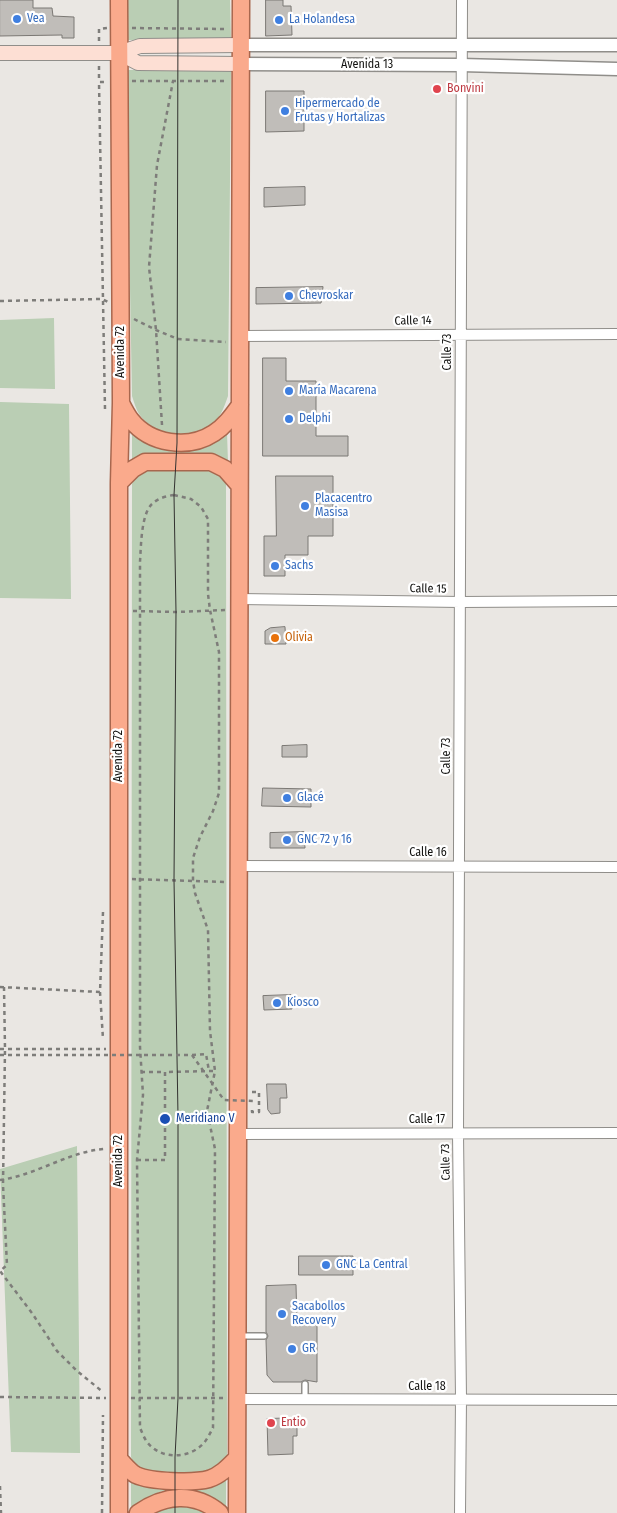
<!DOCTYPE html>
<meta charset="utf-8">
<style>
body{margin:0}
canvas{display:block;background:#eae7e3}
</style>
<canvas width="617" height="1513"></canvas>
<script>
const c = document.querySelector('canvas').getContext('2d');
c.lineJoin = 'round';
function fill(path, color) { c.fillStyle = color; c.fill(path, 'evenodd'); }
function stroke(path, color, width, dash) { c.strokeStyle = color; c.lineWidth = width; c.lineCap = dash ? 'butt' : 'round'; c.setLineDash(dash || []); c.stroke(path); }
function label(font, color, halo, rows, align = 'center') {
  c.font = font + ' "Fira Sans Condensed",sans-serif'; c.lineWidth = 4.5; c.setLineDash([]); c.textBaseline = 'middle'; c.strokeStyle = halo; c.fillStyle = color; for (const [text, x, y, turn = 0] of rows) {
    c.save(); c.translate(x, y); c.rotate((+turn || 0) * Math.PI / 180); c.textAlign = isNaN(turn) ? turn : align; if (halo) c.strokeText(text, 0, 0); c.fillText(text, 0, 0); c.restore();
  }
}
fill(new Path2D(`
 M 127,0 L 230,0 L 231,39 L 126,40 Z
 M 126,70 L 231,70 L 228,396 C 225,405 222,413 216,421 C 196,446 156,439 139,414 C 136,409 134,402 132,396 Z
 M 54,318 L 55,389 L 0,388 L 0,320 Z
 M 0,402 L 69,404 L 71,599 L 0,598 Z
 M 132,430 C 163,459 195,459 227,432 L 228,463 L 132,462 Z
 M 148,468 L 213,469 L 222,473 L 226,482 L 227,1456 L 224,1463 L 209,1473 L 146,1473 L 134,1464 L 131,1457 L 132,484 L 135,476 Z
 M 77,1146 L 80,1453 L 11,1452 L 0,1169 Z
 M 131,1479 L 218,1484 L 226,1480 L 226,1508 L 211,1497 L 192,1490 L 162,1491 L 142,1500 L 131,1511 Z
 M 180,1504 L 191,1507 L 206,1513 L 153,1513 Z`), '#baceb4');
const building = new Path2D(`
 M 0,0 L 33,0 L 33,8 L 52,8 L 53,16 L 74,17 L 74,38 L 62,38 L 62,35 L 0,36 Z
 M 266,0 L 283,0 L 283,6 L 291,6 L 292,35 L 266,36 Z
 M 266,91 L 304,91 L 304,131 L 266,132 Z
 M 305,187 L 305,205 L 264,207 L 264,188 Z
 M 323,287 L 321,303 L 256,304 L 256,288 Z
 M 263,358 L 286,358 L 286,381 L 316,381 L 316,436 L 348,436 L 348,456 L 263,456 Z
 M 276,476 L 333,476 L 333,536 L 308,536 L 308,555 L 285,555 L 285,576 L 264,576 L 264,536 L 276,536 Z
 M 285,627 L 286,644 L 265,644 L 265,631 L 270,628 Z
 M 307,745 L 307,757 L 282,757 L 282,746 Z
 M 263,788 L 311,789 L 311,807 L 262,806 Z
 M 304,832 L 305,848 L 270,848 L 270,833 Z
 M 291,995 L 292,1009 L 264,1010 L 263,996 Z
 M 267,1084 L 286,1084 L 287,1098 L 280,1098 L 280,1113 L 271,1114 L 268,1110 Z
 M 299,1256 L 353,1256 L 353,1275 L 299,1275 Z
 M 296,1285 L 297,1322 L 317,1322 L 317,1382 L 305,1380 L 301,1382 L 273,1382 L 267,1375 L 266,1340 L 268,1336 L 266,1332 L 266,1286 Z
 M 297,1418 L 297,1436 L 293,1436 L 293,1454 L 268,1455 L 267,1419 Z`);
fill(building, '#c0bdb9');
stroke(building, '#7b7874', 1);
const service = new Path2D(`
 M 240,1336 L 264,1336
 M 305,1399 L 305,1384`);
const minor = new Path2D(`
 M 240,336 L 617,334
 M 239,599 L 461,602 L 617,601
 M 238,866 L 617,867
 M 238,1134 L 617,1133
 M 237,1399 L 617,1400
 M 460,1513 L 461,1399 L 458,1133 L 462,0`);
const tertiary = new Path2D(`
 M 240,45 L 617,45
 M 240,64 L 461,65 L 617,69`);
const secondary = new Path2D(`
 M 0,53 L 119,53 L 140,46 L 240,45
 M 119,53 L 138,63 L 240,64`);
const trunk = new Path2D(`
 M 121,403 C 124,409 127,415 131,420 C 150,444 188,450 214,433 C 225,426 232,416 240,405
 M 119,483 L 133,469 L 145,462 L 211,462 L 225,469 L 239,485
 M 119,1459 C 124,1464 130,1472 136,1475 C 151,1482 194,1483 209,1479 C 221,1475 229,1466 237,1458
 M 119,1513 L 119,483 L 121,403 L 119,0
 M 138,1513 C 164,1495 194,1491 220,1513
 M 237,1513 L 241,0`);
stroke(service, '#908e8a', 8);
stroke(minor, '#908e8a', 12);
stroke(tertiary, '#908e8a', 15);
stroke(secondary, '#908e8a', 16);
stroke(trunk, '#a8674e', 19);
stroke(new Path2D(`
 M 132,28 L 227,29
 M 99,41 L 99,29 L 107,28
 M 99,66 L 99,82
 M 132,81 L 226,81
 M 0,301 L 102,299 L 108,302
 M 134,319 L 156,330 L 178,339 L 226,342
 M 105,409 L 99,82 L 106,82
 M 162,425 L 156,330 L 149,267 L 157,165 L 173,81
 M 174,495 L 191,499 L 201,507 L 208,519 L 208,594 L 210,610 L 219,652 L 219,793 L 213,811 L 200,837 L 193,858 L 193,881 L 195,893 L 208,930 L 210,1031 L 215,1071 L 207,1111 L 215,1149 L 213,1428 C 210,1433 207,1440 203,1444 C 188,1459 161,1460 147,1442 C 144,1438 142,1432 140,1428 L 137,1160 L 143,1095 L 140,1047 L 140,562 C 141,547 141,514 152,504 C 158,498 167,496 174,495 Z
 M 133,611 L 176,612 L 225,610
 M 132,879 L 224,882
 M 103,912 L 100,992 L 103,1039
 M 0,987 L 100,992
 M 4,987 L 5,1049 L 3,1185 L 7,1265 L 0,1271 L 32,1313 L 57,1351 L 77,1371 L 103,1392
 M 0,1049 L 106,1049
 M 192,1055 L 206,1054 L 209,1071
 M 141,1072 L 165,1072
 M 252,1092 L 259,1092 L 259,1112 L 252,1112 L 252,1110
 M 137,1160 L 165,1160 L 165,1072 L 215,1071
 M 0,1180 C 37,1175 67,1152 104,1149
 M 0,1397 L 106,1398
 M 131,1398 L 223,1398
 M 0,1486 L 1,1513
 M 102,1513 L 103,1415`), '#7e7d7a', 2.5, [4, 4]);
stroke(service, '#fff', 5);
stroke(minor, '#fff', 10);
stroke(tertiary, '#fff', 12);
stroke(secondary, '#fddfd4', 14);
stroke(trunk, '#faaa8c', 16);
stroke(new Path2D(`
 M 175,1513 L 175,1457 L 178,1398 L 178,1116 L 174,880 L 176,612 L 174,495 L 177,443 L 178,0`), '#32312f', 1);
stroke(new Path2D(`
 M 0,1055 L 192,1055 L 224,1100 L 253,1101`), '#7e7d7a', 2.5, [4, 4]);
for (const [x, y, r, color] of [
 [17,19,5,"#3f7fe0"],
 [279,20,5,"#3f7fe0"],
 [437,89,5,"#e0444e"],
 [285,111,5,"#3f7fe0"],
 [289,296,5,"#3f7fe0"],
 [289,391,5,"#3f7fe0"],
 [289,419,5,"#3f7fe0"],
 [305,506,5,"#3f7fe0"],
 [275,566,5,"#3f7fe0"],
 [275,638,5,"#e8710a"],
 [287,798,5,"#3f7fe0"],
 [287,840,5,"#3f7fe0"],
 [277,1003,5,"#3f7fe0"],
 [165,1119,6,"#1a4fb4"],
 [326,1265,5,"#3f7fe0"],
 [282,1314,5,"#3f7fe0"],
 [292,1349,5,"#3f7fe0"],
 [271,1423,5,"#e0444e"]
]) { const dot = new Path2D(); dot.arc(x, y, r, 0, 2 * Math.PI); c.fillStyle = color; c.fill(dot); stroke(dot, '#fff', 2); }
label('12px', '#366cbe', '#fff', [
 ["Vea",27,19],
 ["La Holandesa",289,20],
 ["Hipermercado de",295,104],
 ["Frutas y Hortalizas",295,118],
 ["Chevroskar",299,296],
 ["María Macarena",299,391],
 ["Delphi",299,419],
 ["Placacentro",315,499],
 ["Masisa",315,513],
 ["Sachs",285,566],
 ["Glacé",297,798],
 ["GNC 72 y 16",297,840],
 ["Kiosco",287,1003],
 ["GNC La Central",336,1265],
 ["Sacabollos",292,1307],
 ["Recovery",292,1321],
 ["GR",302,1349]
], 'left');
label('12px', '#121210', '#fff', [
 ["Avenida 13",367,65],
 ["Calle 14",413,321,-1],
 ["Avenida 72",121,352,-90],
 ["Calle 73",448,352,-90],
 ["Calle 15",428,589,1],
 ["Avenida 72",119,756,-90],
 ["Calle 73",447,756,-90],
 ["Calle 16",428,853],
 ["Calle 17",427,1120],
 ["Avenida 72",119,1161,-90],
 ["Calle 73",446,1162,-91],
 ["Calle 18",427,1387]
]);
label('12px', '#be3a42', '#fff', [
 ["Bonvini",447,89],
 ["Entio",281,1423]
], 'left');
label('12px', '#c56008', '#fff', [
 ["Olivia",285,638]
], 'left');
label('12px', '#164399', '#fff', [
 ["Meridiano V",176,1119]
], 'left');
</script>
